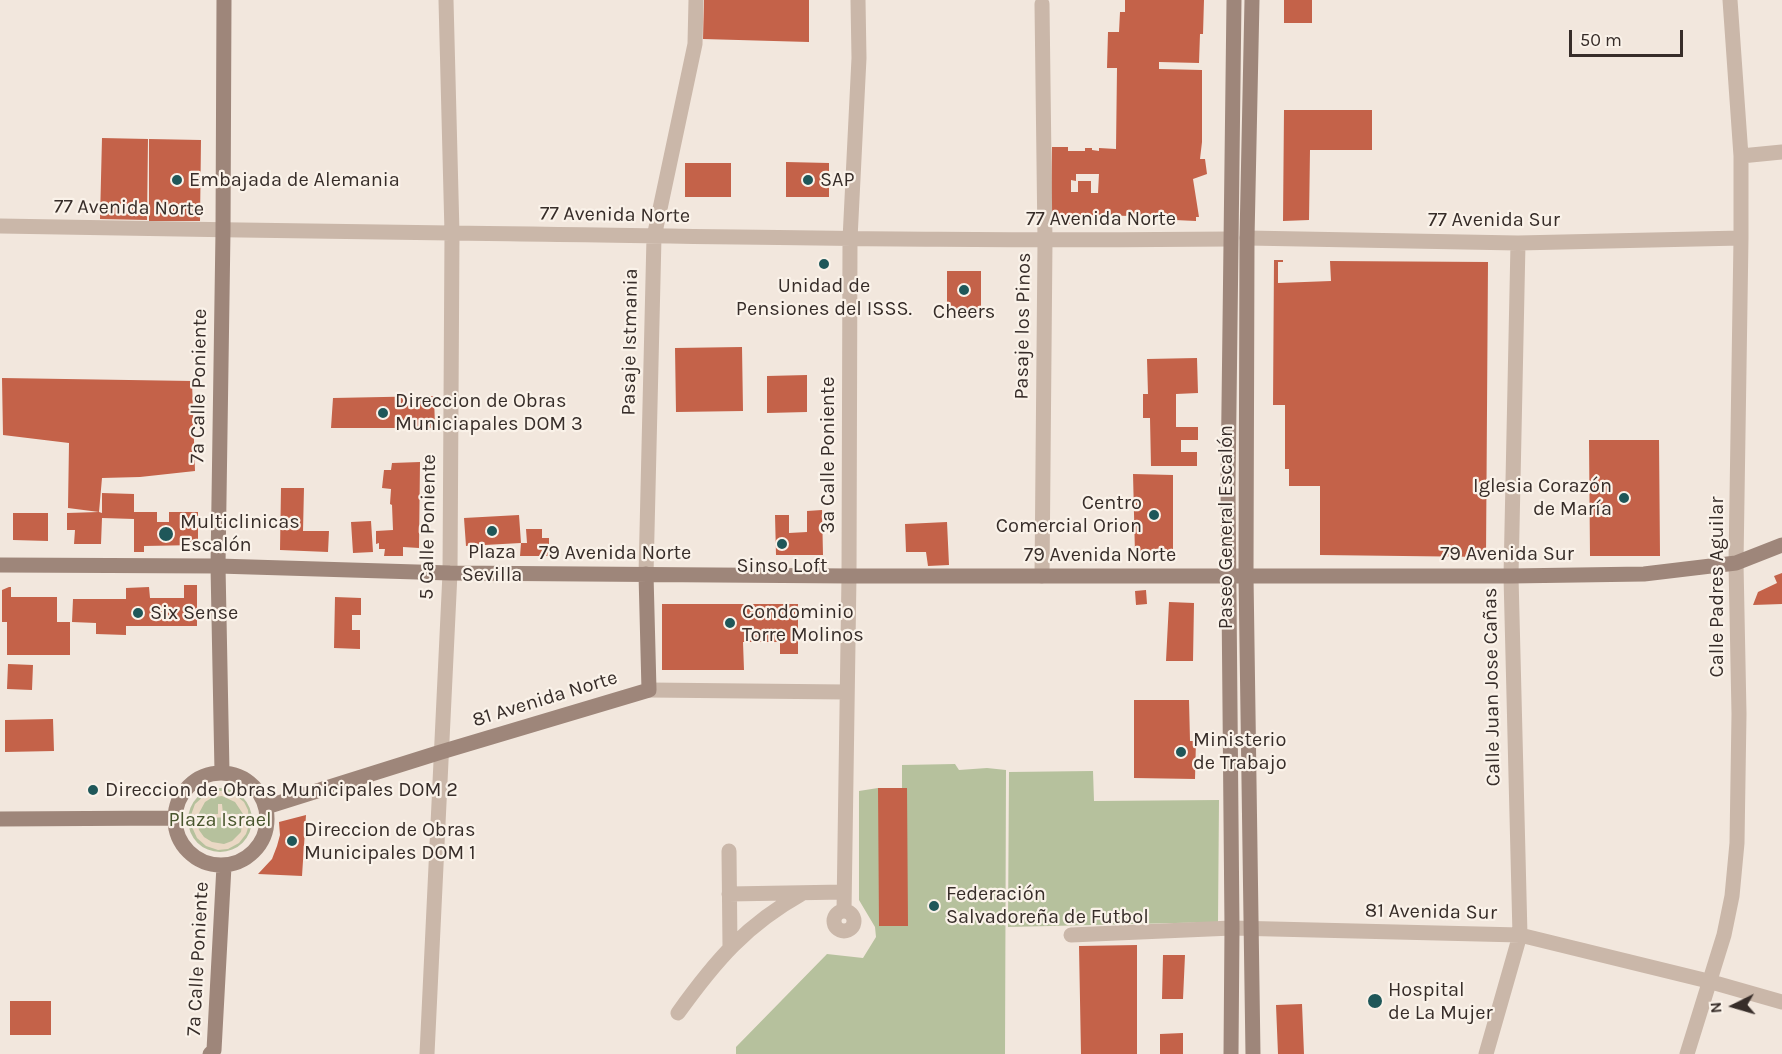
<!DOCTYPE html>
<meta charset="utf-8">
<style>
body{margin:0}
#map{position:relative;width:1782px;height:1054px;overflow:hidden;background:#f2e7dd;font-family:Karla,sans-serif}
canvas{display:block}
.north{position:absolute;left:1704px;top:976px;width:60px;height:60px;-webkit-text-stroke:4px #faf2e9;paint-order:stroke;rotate:265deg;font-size:16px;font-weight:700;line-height:24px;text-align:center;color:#372d29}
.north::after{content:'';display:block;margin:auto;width:21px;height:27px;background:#372d29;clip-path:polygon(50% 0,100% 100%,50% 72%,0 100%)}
.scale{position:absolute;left:1569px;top:30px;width:114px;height:27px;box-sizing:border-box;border:3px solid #372d29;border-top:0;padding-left:8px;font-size:18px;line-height:21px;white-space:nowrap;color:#372d29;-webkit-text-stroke:4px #faf2e9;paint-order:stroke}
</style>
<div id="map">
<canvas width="1782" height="1054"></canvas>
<div class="north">N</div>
<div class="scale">50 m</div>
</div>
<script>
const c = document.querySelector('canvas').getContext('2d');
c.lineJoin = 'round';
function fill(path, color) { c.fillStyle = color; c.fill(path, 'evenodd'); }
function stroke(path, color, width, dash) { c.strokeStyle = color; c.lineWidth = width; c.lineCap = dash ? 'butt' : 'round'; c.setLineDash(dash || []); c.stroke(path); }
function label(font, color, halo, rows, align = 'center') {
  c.font = font + ' Karla,sans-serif'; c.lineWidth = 4.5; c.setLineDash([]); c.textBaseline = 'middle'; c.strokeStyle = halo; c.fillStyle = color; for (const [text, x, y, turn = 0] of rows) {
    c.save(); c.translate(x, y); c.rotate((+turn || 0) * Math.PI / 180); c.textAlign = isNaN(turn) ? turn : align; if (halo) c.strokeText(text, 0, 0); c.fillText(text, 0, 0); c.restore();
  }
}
fill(new Path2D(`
 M 955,764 L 959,770 L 987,768 L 1006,770 L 1005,1054 L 736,1054 L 736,1047 L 827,954 L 863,958 L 876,937 L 875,927 L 859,900 L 859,791 L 878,788 L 902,789 L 902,765 Z
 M 1093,771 L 1094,801 L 1219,800 L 1218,922 L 1008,927 L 1009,772 Z
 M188 820a32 32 0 1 1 64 0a32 32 0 1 1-64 0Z`), '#b6c19d');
fill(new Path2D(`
 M 213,791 L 224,791 L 234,794 L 244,802 L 248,810 L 249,825 L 246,834 L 239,843 L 228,849 L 218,850 L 206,846 L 197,838 L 192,827 L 191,815 L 195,804 L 205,795 ZM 222,796 L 235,802 L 243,814 L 223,814 L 222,804 L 218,804 L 218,814 L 198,815 L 205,802 L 213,797 ZM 243,817 L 241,832 L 232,841 L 224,844 L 212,842 L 204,837 L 199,830 L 197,821 L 197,818 Z`), '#ead8c4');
fill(new Path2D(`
 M 704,0 L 809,0 L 809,42 L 703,39 Z
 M 1125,0 L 1204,0 L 1203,34 L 1200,34 L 1199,63 L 1159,62 L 1159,69 L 1202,70 L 1202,142 L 1200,159 L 1205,159 L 1207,174 L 1193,179 L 1199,217 L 1196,217 L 1196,221 L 1175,220 L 1175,216 L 1144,216 L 1144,225 L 1134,225 L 1134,216 L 1076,215 L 1076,224 L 1066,224 L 1067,215 L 1048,215 L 1051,201 L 1052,147 L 1068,147 L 1068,151 L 1085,151 L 1085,148 L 1092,148 L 1092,150 L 1099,151 L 1099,148 L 1116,149 L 1117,68 L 1107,68 L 1108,32 L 1119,32 L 1120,12 L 1125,12 ZM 1076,174 L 1099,174 L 1098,193 L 1091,193 L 1091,181 L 1078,181 L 1078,192 L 1071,192 L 1071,180 L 1076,181 Z
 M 1284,0 L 1312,0 L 1312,23 L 1284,23 Z
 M 1284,110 L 1372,110 L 1372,150 L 1310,150 L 1309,220 L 1283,221 Z
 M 102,138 L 148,139 L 147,220 L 100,219 Z
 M 149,139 L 201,140 L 200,221 L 149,221 Z
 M 786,162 L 829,163 L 829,197 L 786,197 Z
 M 685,163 L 731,163 L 731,197 L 685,197 Z
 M 1274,260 L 1283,260 L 1283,262 L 1278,262 L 1278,283 L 1331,281 L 1330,261 L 1488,262 L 1486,557 L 1320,555 L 1320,486 L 1289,486 L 1289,469 L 1285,469 L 1285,405 L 1273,405 Z
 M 947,271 L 981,271 L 981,309 L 947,309 Z
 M 742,347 L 743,411 L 676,412 L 675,348 Z
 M 1197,358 L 1198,393 L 1176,394 L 1176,427 L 1198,427 L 1198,440 L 1181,440 L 1181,452 L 1197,452 L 1197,466 L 1151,466 L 1150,418 L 1143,418 L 1143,394 L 1148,394 L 1147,359 Z
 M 807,375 L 807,412 L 767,413 L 767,376 Z
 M 2,378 L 192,381 L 195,471 L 140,477 L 102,478 L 99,512 L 68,508 L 69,443 L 3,435 Z
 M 434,396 L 435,428 L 331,428 L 333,398 Z
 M 1589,440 L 1659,440 L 1660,556 L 1590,556 Z
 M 420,462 L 419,548 L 403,547 L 403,556 L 384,556 L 385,549 L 379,549 L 379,543 L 376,544 L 376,531 L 393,530 L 392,505 L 390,504 L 391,489 L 382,488 L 384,470 L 391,470 L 392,463 Z
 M 1133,474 L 1173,475 L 1173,555 L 1135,554 Z
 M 281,488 L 304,488 L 303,531 L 329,531 L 328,552 L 280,550 Z
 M 102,493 L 134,494 L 134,512 L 157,512 L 157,522 L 169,522 L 169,512 L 198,512 L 198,545 L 144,546 L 144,552 L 134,552 L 134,519 L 102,518 L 101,544 L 74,544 L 75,530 L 67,530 L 67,513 L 99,512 L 102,513 Z
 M 822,510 L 823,555 L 776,555 L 775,515 L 789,515 L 789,533 L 807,532 L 807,511 Z
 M 13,513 L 48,513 L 48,541 L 13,540 Z
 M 519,515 L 521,543 L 466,546 L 464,518 Z
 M 371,521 L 373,552 L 353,553 L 351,522 Z
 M 947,522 L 949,565 L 928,566 L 926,552 L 906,552 L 905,524 Z
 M 526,529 L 542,529 L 542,538 L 549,538 L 549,556 L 520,556 L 521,543 L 527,543 Z
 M 1782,573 L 1782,604 L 1753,605 L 1758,592 L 1777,583 L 1774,576 Z
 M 184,585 L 197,585 L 197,626 L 126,626 L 126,635 L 96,634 L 96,623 L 72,622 L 73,599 L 126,599 L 126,588 L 149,587 L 150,598 L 184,598 Z
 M 9,587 L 11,587 L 11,597 L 57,597 L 57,622 L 70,622 L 70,655 L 7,655 L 7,622 L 2,622 L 2,590 Z
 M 1146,590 L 1147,604 L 1136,605 L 1135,591 Z
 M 335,597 L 361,598 L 361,615 L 352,615 L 352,630 L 360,630 L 360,649 L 334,648 Z
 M 1169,602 L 1194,603 L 1193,661 L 1166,661 Z
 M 662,604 L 798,604 L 798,654 L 780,654 L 780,642 L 743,642 L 744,670 L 662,670 Z
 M 8,664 L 33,665 L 32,690 L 7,689 Z
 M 1134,700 L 1189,700 L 1190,741 L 1196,741 L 1195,779 L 1134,778 Z
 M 53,719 L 54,751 L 5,752 L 5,720 Z
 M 878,788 L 907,788 L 908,926 L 879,926 Z
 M 306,815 L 302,876 L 258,874 L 272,859 L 277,846 L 280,835 L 279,822 Z
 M 1137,945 L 1137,1054 L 1081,1054 L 1079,946 Z
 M 1163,955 L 1185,955 L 1183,999 L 1162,999 Z
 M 10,1001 L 51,1001 L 51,1035 L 10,1035 Z
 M 1302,1004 L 1304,1054 L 1278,1054 L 1276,1005 Z
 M 1183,1033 L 1183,1054 L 1160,1054 L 1160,1034 Z`), '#c46249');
stroke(new Path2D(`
 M 1730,0 L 1741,156
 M 1042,4 L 1045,241 L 1042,576
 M 0,226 C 150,229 301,231 451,233 C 711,236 970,242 1230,239
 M 1247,238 L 1518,243 L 1741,238
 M 646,574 L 654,237 L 695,44 L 696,0
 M 649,690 L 846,692
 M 729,851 L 730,947
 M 729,894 L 844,892
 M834 921a10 10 0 1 1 20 0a10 10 0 1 1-20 0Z
 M 844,911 L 849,576 L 850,239 L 859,58 L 858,0
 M 1071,935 L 1232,928 L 1520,935 L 1708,981 L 1782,1002
 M 678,1013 C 716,960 746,925 803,893
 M 427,1054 L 450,573 L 452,233 L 446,0
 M 1486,1054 L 1520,935 L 1511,576 L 1518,243
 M 1687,1054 L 1724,935 L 1732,896 L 1737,843 L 1739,714 L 1736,563 L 1741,238 L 1741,156 L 1782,152`), '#cab7a9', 15);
stroke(new Path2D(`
 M 1252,0 L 1247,238 L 1246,576 L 1253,1054
 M 0,565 L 218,566 L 450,573 L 849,576 L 1511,576 L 1644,574 L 1736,563 L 1782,545
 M 222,772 L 218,566 L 223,231 L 224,0
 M175 819a46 46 0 1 1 92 0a46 46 0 1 1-92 0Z
 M 266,807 L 441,752 L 649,690 L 646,574
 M 0,819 L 174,818
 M 210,1054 L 214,1050 L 224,866
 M 1231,1054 L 1232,928 L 1228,487 L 1234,0`), '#9e867a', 15);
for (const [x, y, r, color] of [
 [177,180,6,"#1f5759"],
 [808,180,6,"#1f5759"],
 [824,264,6,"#1f5759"],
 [964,290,6,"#1f5759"],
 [383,413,6,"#1f5759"],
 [1624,498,6,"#1f5759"],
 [1154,515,6,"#1f5759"],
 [492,531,6,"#1f5759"],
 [166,534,8,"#1f5759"],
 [782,544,6,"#1f5759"],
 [138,613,6,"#1f5759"],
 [730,623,6,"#1f5759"],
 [1181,752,6,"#1f5759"],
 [93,790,6,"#1f5759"],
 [292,841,6,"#1f5759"],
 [934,906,6,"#1f5759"],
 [1375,1001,8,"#1f5759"]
]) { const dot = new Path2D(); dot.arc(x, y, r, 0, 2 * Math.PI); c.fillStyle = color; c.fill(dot); stroke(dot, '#faf2e9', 2); }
label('20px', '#372d29', '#faf2e9', [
 ["Embajada de Alemania",189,180],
 ["SAP",820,180],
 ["Unidad de",824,286,"center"],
 ["Pensiones del ISSS.",824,309,"center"],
 ["Cheers",964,312,"center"],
 ["Direccion de Obras",395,401],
 ["Municiapales DOM 3",395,424],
 ["Iglesia Corazón",1612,486,"right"],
 ["de María",1612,509,"right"],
 ["Centro",1142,503,"right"],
 ["Comercial Orion",1142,526,"right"],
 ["Multiclinicas",180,522],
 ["Escalón",180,545],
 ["Plaza",492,552,"center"],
 ["Sevilla",492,575,"center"],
 ["Sinso Loft",782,566,"center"],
 ["Condominio",742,612],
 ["Torre Molinos",742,635],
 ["Six Sense",150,613],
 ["Ministerio",1193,740],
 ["de Trabajo",1193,763],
 ["Direccion de Obras Municipales DOM 2",105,790],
 ["Direccion de Obras",304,830],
 ["Municipales DOM 1",304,853],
 ["Federación",946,894],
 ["Salvadoreña de Futbol",946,917],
 ["Hospital",1388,990],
 ["de La Mujer",1388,1013]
], 'left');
label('20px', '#372d29', '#faf2e9', [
 ["77 Avenida Norte",129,208,1],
 ["77 Avenida Norte",615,215,1],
 ["77 Avenida Norte",1101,219],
 ["77 Avenida Sur",1494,220],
 ["Pasaje los Pinos",1023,326,-89],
 ["Pasaje Istmania",630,342,-89],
 ["7a Calle Poniente",199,386,-89],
 ["3a Calle Poniente",828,455,-90],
 ["5 Calle Poniente",428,527,-89],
 ["Paseo General Escalón",1226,527,-90],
 ["79 Avenida Norte",615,553],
 ["79 Avenida Sur",1507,554],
 ["79 Avenida Norte",1100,555],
 ["Calle Padres Aguilar",1717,587,-90],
 ["Calle Juan Jose Cañas",1492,687,-91],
 ["81 Avenida Norte",545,699,-17],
 ["81 Avenida Sur",1431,912,1],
 ["7a Calle Poniente",198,959,-87]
]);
label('20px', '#48552d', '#faf2e9', [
 ["Plaza Israel",220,820]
]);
</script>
